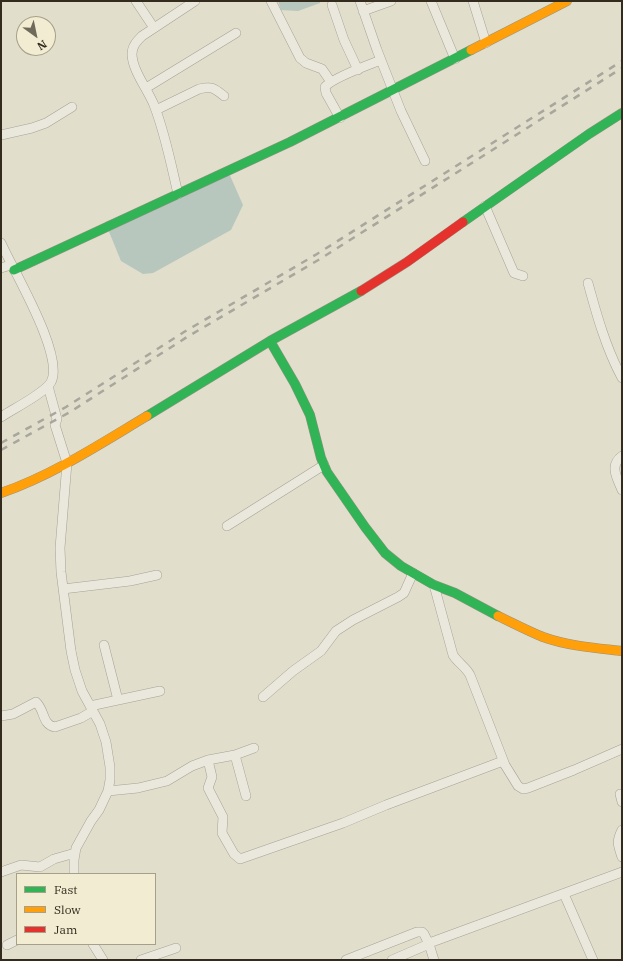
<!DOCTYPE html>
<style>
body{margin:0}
#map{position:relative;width:623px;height:961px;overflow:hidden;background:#e1decb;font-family:"IBM Plex Serif",serif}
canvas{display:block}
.frame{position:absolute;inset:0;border:2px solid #332c1e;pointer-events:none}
.legend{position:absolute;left:16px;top:873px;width:140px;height:72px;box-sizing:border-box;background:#f2edd2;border:1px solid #a6a08a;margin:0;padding:5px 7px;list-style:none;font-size:12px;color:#332c1e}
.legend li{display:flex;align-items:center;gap:8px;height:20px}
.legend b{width:20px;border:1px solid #a6a08a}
.north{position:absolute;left:16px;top:16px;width:40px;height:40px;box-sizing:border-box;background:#f2edd2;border:1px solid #a6a08a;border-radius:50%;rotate:147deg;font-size:11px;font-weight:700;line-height:16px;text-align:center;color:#332c1e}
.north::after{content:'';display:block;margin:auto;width:14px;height:18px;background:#706a5b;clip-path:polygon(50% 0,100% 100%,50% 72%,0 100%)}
</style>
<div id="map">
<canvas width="623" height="961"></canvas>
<div class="frame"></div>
<ul class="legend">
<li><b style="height:5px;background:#30b455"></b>Fast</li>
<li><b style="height:5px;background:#ff9f0a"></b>Slow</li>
<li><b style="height:5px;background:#e5322d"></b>Jam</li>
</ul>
<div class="north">N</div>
</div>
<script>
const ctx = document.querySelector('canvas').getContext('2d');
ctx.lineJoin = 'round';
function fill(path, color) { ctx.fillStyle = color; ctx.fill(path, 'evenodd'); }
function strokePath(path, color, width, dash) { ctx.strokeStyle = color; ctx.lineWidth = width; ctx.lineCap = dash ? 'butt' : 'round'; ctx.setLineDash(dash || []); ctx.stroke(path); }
const water = new Path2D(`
 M278 1H320V3L298 11 281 10Z
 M228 171 243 205 231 230 153 273 143 274 121 261 105 222Z`);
const street = new Path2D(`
 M136 1 154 28
 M271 1 300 58 306 63 322 69 331 82
 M360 1 377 50 401 111 425 161
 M431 1 455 59
 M473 1 486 43
 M332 5 344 40 358 70
 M363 11 391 1
 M146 88 236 33
 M156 110 199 89C212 86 214 88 224 96
 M340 118 326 93 325 87C332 78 368 65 381 60
 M1 135 32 128 46 123 72 107
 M178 194C171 164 165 133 154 105 148 90 132 70 132 54 132 46 137 41 142 36L195 1
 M485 206 514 273 523 276
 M1 243C13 270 65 356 51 382 45 393 13 409 1 417
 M1 268 11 265
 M588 283C597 316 606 348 622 378
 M48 386 57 419 55 425 67 463 60 548 61 572 71 651 75 670 82 691 100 724 106 742 110 767V780L108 791 99 810 91 821 76 848 74 860V874
 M622 456C609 465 617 478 622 490
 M227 526 324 465
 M434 585 453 655C458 663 466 667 470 675L505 765 518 786 523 789 528 788 574 770 622 749
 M63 589 130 581 157 575
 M104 645 118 700
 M263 697 293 671 321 651 336 631 353 620 398 597 404 593 413 573
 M90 706 160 691
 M1 716 13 714 36 702C45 710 42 725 55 727L81 718 93 711
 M235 755 246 796
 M208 760 212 777 208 788 223 817 222 833 234 854 240 859 343 823 386 805 503 761
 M108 791 138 788 167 781 192 766 208 760 235 755 254 748
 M620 794 622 802
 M622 830C616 842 618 845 622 857
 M1 872 21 865 40 867 54 859 75 853
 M564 894 593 960
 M93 944 103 960
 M7 945 17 940
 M141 960 176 948
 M346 960 417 932H422L424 934 429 944 392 960
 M434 960 429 944 432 942 622 872`);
const fast = new Path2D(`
 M463 222 589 134 622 113
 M14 270 290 142 471 50
 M270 341 295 384 310 415 321 458 327 472 365 527 385 553 401 566 434 585 455 593 498 616
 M147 416 270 341 361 291`);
const slow = new Path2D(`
 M471 50 567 1
 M1 493C53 475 100 444 147 416
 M498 616C513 623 528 631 543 637 568 646 596 648 622 651`);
const jam = new Path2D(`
 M361 291 407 262 463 222`);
const rail = new Path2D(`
 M1 443 66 407 184 332 317 254 622 61
 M1 450 70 412 187 337 320 259 622 68`);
fill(water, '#b7c7be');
strokePath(street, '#a6a295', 10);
strokePath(fast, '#969285', 10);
strokePath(slow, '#969285', 10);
strokePath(jam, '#969285', 10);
strokePath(street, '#eae7dc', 9);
strokePath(fast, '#30b455', 9);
strokePath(slow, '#ff9f0a', 9);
strokePath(jam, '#e5322d', 9);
strokePath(rail, '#a8a69d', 2.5, [7, 7]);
</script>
